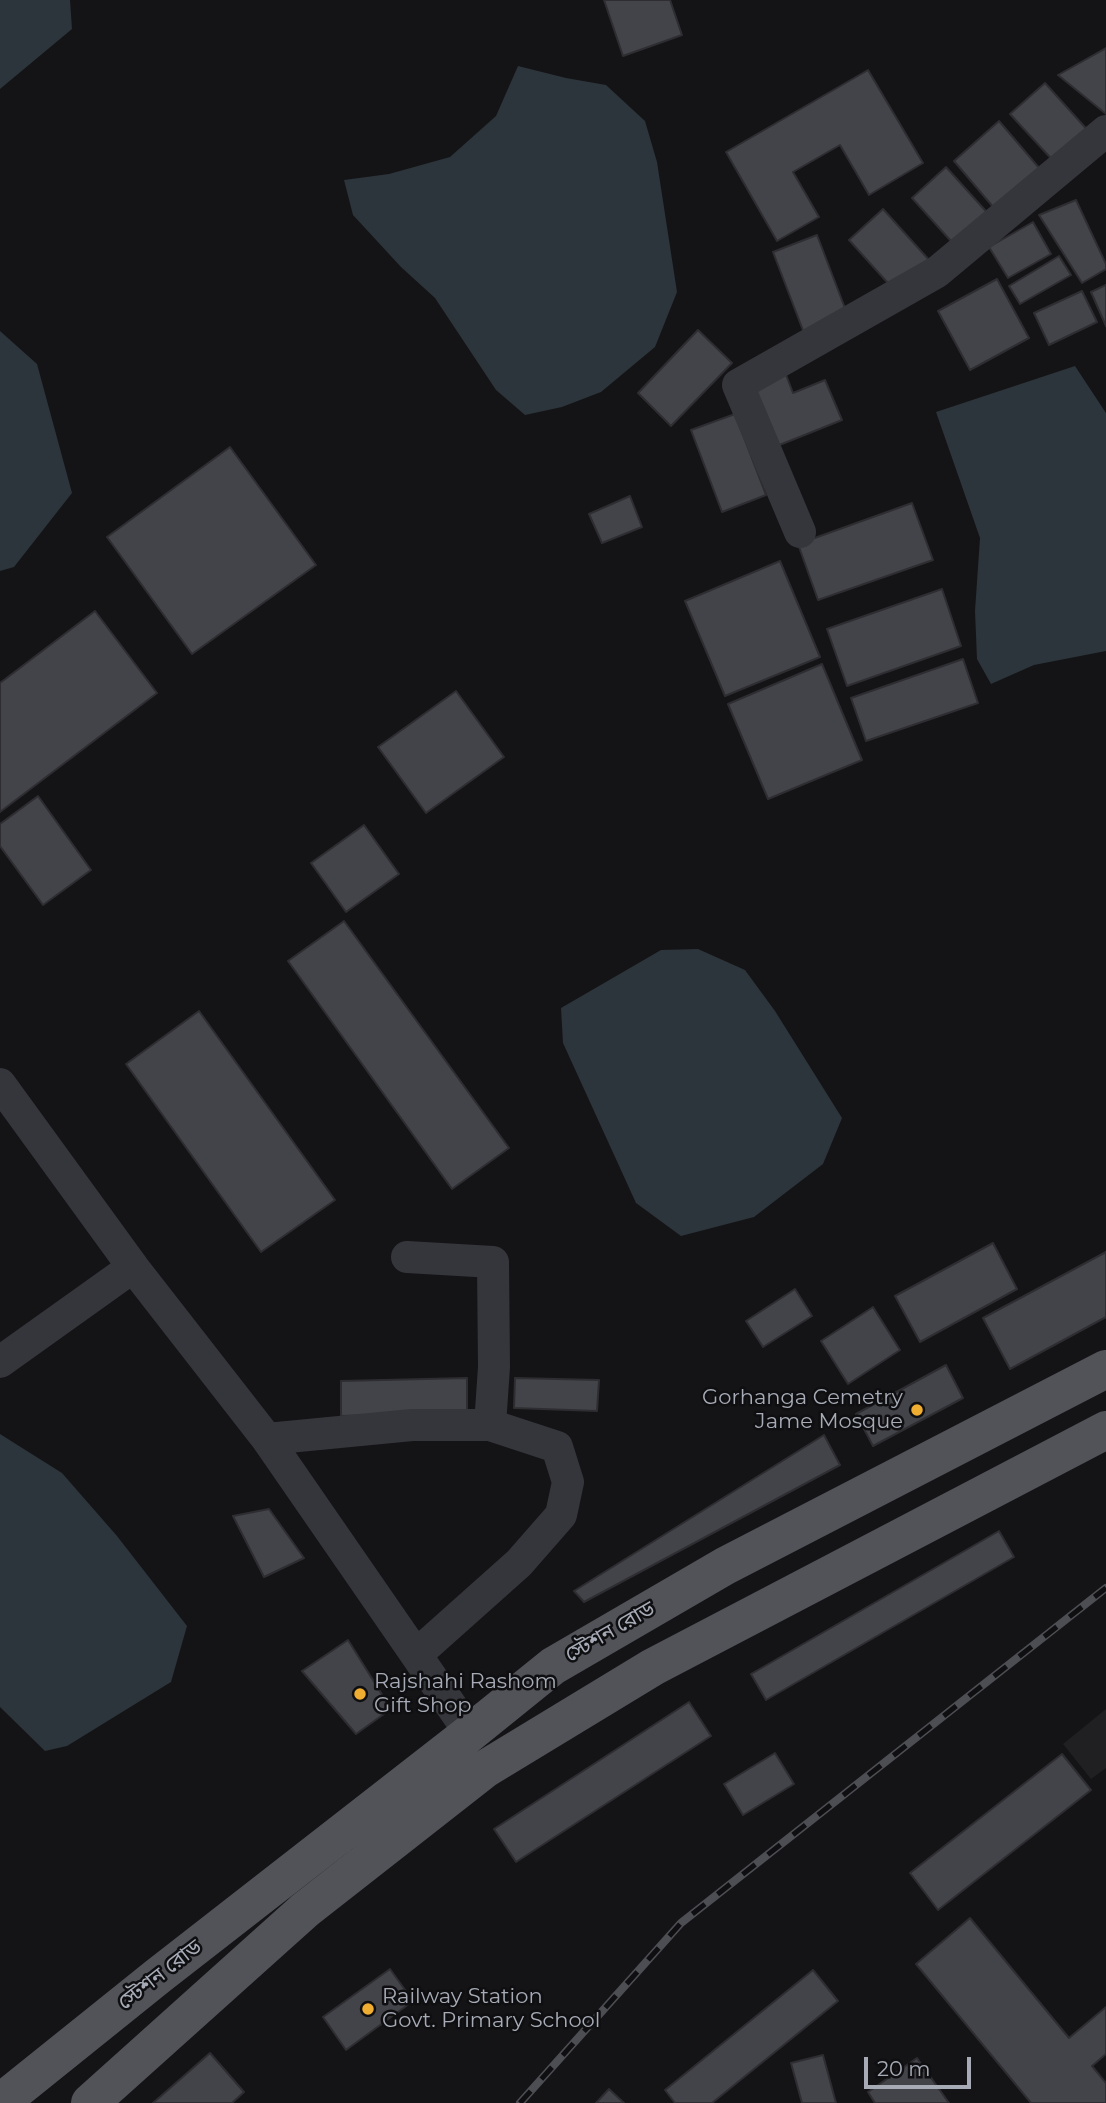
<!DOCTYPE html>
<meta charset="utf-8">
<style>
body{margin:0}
#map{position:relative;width:1106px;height:2103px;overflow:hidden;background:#141416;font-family:Montserrat,sans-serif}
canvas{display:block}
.scale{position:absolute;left:864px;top:2057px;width:107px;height:32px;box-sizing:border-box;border:4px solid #a6abb6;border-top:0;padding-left:9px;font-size:21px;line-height:24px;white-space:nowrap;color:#a6abb6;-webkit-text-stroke:5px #0f0f11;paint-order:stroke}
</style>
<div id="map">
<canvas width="1106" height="2103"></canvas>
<div class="scale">20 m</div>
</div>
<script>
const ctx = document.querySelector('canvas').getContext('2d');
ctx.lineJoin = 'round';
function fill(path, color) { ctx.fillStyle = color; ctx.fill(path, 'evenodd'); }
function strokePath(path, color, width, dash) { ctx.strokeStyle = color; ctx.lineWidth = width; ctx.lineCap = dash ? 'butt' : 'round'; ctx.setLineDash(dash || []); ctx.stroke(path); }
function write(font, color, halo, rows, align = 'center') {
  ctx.font = font + ' Montserrat,"Noto Sans Bengali",sans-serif'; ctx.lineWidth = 5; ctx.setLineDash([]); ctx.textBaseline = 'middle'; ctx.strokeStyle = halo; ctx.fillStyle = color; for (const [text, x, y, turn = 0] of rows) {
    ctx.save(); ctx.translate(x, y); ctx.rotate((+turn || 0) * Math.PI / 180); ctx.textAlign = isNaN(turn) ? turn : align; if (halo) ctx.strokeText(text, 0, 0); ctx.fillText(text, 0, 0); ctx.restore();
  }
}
const built = new Path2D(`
 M1106 1709V1768L1091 1779 1063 1744Z`);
const water = new Path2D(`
 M0 0H70L72 29 0 89Z
 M518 66 566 78 606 85 645 121 657 162 677 292 655 347 601 392 562 407 525 415 496 390 435 298 401 267 353 215 344 180 389 174 450 157 496 116Z
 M0 331 37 364 72 493 14 567 0 571Z
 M1075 366 1106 413V651L1034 665 991 684 977 659 975 611 980 538 936 412Z
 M698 949 745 970 775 1011 842 1118 823 1164 754 1217 681 1236 636 1203 563 1043 561 1008 661 950Z
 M0 1434 62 1473 117 1536 187 1626 171 1682 67 1746 45 1751 0 1707Z`);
const building = new Path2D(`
 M604 0H670L682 35 623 56Z
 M1106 48V114L1058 75Z
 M868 70 923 163 869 195 840 145 793 172 819 217 777 241 726 152Z
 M1045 83 1092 135 1058 166 1010 114Z
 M999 121 1046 176 1000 215 954 161Z
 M946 167 993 219 959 250 912 198Z
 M1076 200 1106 264V269L1082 283 1039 215Z
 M883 209 930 261 896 292 849 240Z
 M1033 222 1051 254 1008 278 989 247Z
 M817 235 848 316 804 333 773 252Z
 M1059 256 1071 275 1020 304 1009 286Z
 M997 279 1029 338 970 370 938 311Z
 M1106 285V326L1091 292Z
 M1082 291 1097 322 1049 345 1034 313Z
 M698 330 732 363 671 426 638 393Z
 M783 367 793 393 825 380 842 420 777 446 750 380Z
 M735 414 766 495 722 512 691 430Z
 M230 447 316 565 192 654 107 537Z
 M630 496 642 527 602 543 589 514Z
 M912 503 933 560 818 600 798 544Z
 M780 561 820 657 725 696 685 601Z
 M942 589 961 646 847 686 827 629Z
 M95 611 157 693 0 812V683Z
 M963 659 978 703 866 741 851 698Z
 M822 664 862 760 768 799 728 704Z
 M456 691 504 757 426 813 378 747Z
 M38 796 91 870 43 905 0 846V824Z
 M364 825 399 874 346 912 311 863Z
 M344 921 509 1148 452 1189 288 961Z
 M199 1011 335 1200 261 1252 126 1064Z
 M993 1243 1017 1289 920 1342 895 1296Z
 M1106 1252V1317L1010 1369 983 1318Z
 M795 1289 812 1316 763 1347 746 1321Z
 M873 1307 900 1350 848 1384 821 1341Z
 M946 1365 963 1398 873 1446 856 1414Z
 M467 1378V1413L341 1416V1381Z
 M515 1378 599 1380 597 1411 514 1408Z
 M824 1435 840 1465 584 1602 574 1591Z
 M269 1509 304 1558 264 1577 233 1516Z
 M999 1531 1014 1557 766 1700 751 1674Z
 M348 1640 391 1709 356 1734 302 1671Z
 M689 1702 711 1736 516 1862 494 1829Z
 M775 1753 794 1784 743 1815 724 1784Z
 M1062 1754 1091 1790 938 1910 910 1873Z
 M970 1918 1069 2038 1106 2007V2054L1092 2066 1106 2083V2103H1031L916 1964Z
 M390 1969 413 2001 346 2050 323 2017Z
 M813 1970 838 2001 712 2103H675L665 2090Z
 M210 2053 244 2092 232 2103H153Z
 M823 2055 836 2103H802L791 2063Z
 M917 2058 949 2103H875L868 2092Z
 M609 2089 624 2103H596Z`);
const minor = new Path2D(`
 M800 532 738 385 937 272 1106 131
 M0 1084 133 1267
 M0 1362 133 1267 267 1439 470 1733
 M267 1439 412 1425H490L494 1367 493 1262 407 1257
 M417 1654 519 1563 561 1515 568 1482 557 1447 490 1425`);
const primary = new Path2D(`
 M0 2103 158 1976 470 1733 553 1666 725 1566 1106 1369
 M90 2103 305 1910 485 1769 653 1667 1106 1430`);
const rail = new Path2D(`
 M520 2103 681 1923 1106 1588`);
const markers = [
 [917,1410,7,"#efad32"],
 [360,1694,7,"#efad32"],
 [368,2009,7,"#efad32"]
];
const poiNames = [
 ["Gorhanga Cemetry",903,1398,"right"],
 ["Jame Mosque",903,1422,"right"],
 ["Rajshahi Rashom",374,1682],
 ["Gift Shop",374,1706],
 ["Railway Station",382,1997],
 ["Govt. Primary School",382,2021]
];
const streetNames = [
 ["স্টেশন রোড",610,1632,-30],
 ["স্টেশন রোড",160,1975,-38]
];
fill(built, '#202023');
fill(water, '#2c353b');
fill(building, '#434449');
strokePath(building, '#2e2e32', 2);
strokePath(minor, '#35363b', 32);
strokePath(primary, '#515359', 38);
strokePath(rail, '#4c4e53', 8);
strokePath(rail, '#0f0f11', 5, [16]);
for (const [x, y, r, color] of markers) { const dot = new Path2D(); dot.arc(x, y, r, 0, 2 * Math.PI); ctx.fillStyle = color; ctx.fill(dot); strokePath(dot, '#0f0f11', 2.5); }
write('21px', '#a6abb6', '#0f0f11', poiNames, 'left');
write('21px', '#a6abb6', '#0f0f11', streetNames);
</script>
